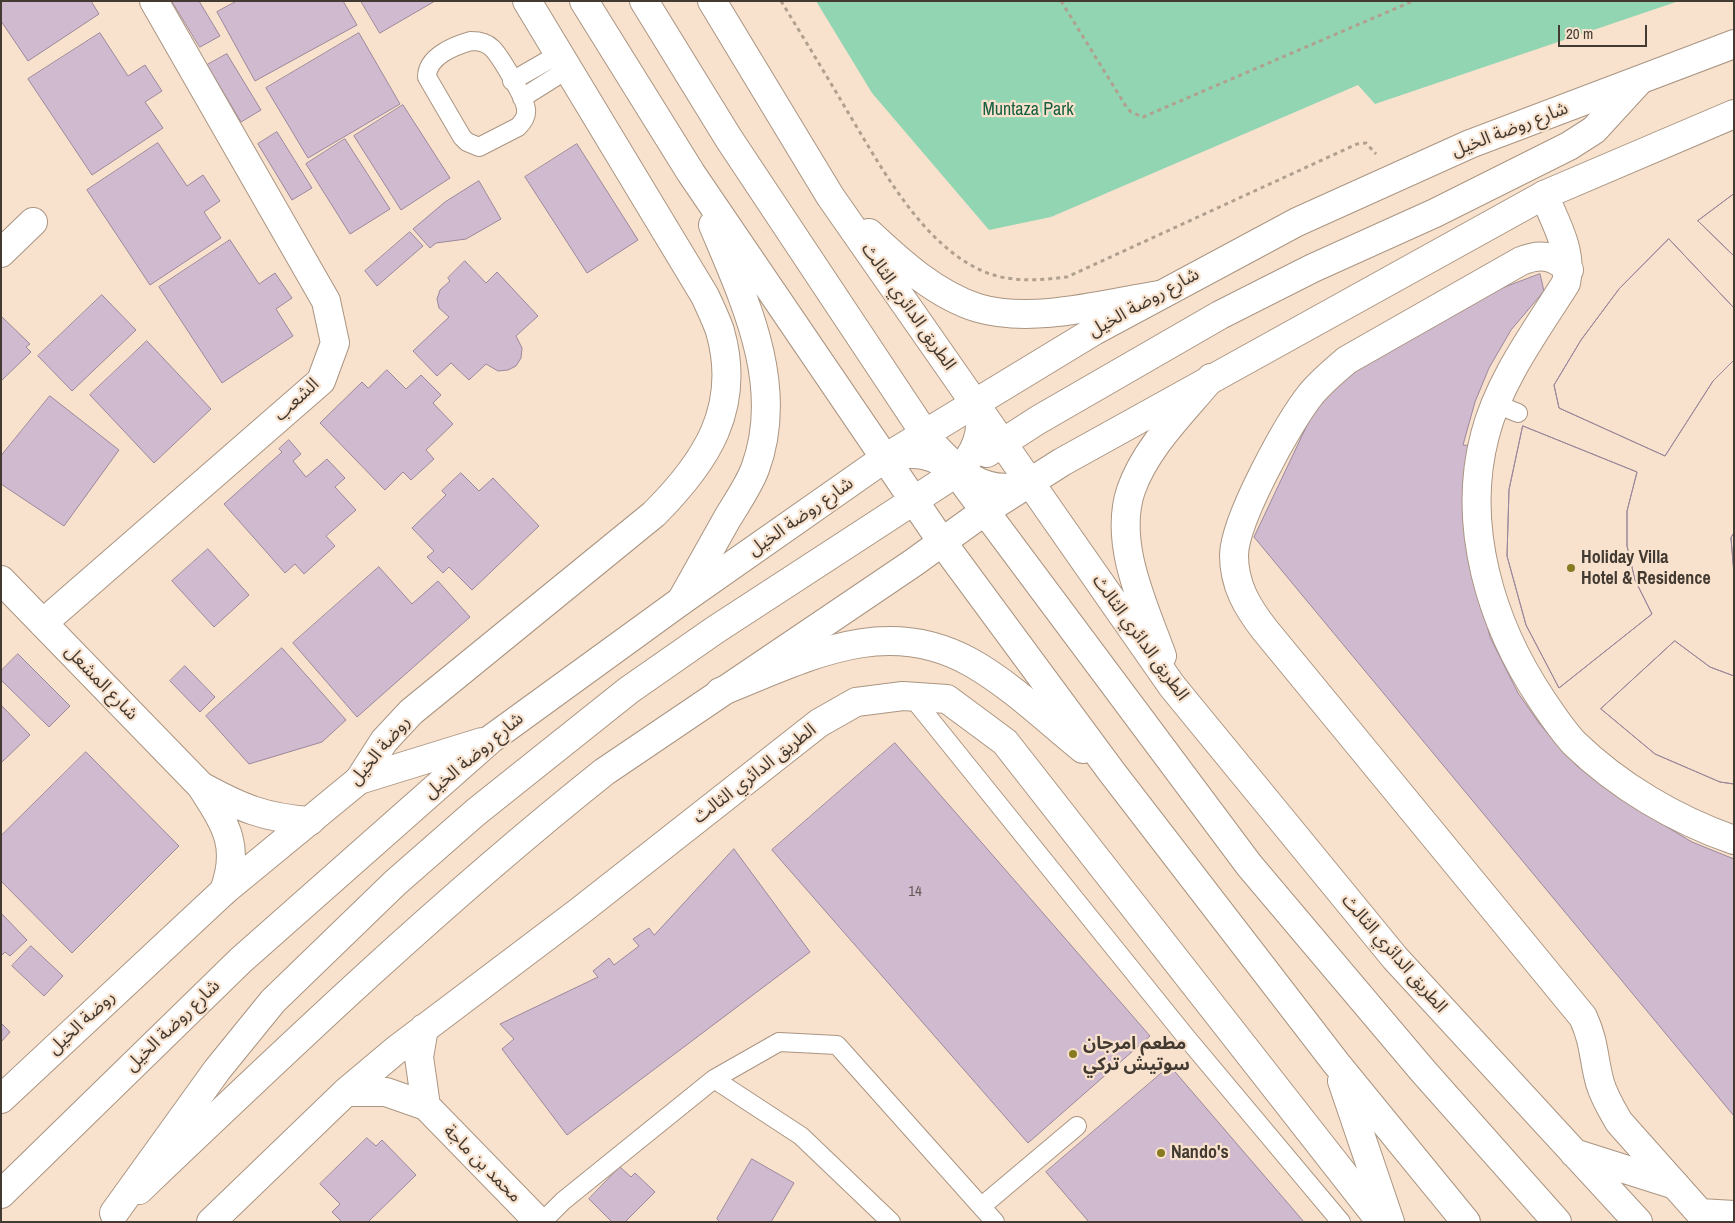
<!DOCTYPE html>
<meta charset="utf-8">
<style>
body{margin:0}
#map{position:relative;width:1735px;height:1223px;overflow:hidden;background:#f8e2cd;font-family:"Archivo Narrow",sans-serif}
canvas{display:block}
.frame{position:absolute;inset:0;border:2px solid #433a32;pointer-events:none}
.scale{position:absolute;left:1558px;top:25px;width:89px;height:22px;box-sizing:border-box;border:2px solid #433a32;border-top:0;padding-left:6px;font-size:15px;line-height:18px;white-space:nowrap;color:#433a32;-webkit-text-stroke:4px #f8e2cd;paint-order:stroke}
</style>
<div id="map">
<canvas width="1735" height="1223"></canvas>
<div class="frame"></div>
<div class="scale">20 m</div>
</div>
<script>
const ctx = document.querySelector('canvas').getContext('2d');
ctx.lineJoin = 'round';
function fill(path, color) { ctx.fillStyle = color; ctx.fill(path, 'evenodd'); }
function strokePath(path, color, width, dash) { ctx.strokeStyle = color; ctx.lineWidth = width; ctx.lineCap = dash ? 'butt' : 'round'; ctx.setLineDash(dash || []); ctx.stroke(path); }
function write(font, color, halo, rows, align = 'center') {
  ctx.font = font + ' "Archivo Narrow","Noto Sans Arabic",sans-serif'; ctx.lineWidth = 4.5; ctx.setLineDash([]); ctx.textBaseline = 'middle'; ctx.strokeStyle = halo; ctx.fillStyle = color; for (const [text, x, y, turn = 0] of rows) {
    ctx.save(); ctx.translate(x, y); ctx.rotate((+turn || 0) * Math.PI / 180); ctx.textAlign = isNaN(turn) ? turn : align; if (halo) ctx.strokeText(text, 0, 0); ctx.fillText(text, 0, 0); ctx.restore();
  }
}
const green = new Path2D(`
 M816 1H1679L1375 104 1358 85 1051 217 989 230 872 93Z`);
const building = new Path2D(`
 M1 1H91L99 14 28 61 1 21Z
 M172 1H199L220 36 200 47Z
 M237 1H343L357 25 255 81 217 12Z
 M361 1H435L380 33Z
 M100 33 128 76 145 65 162 91 145 102 163 128 92 175 28 79Z
 M359 33 400 104 308 158 266 88Z
 M227 54 261 110 241 122 207 65Z
 M403 105 450 178 401 210 354 136Z
 M277 132 312 188 292 200 258 144Z
 M345 139 390 209 350 234 306 164Z
 M158 143 187 186 203 175 220 201 204 212 221 238 150 285 87 190Z
 M577 144 638 240 587 273 525 177Z
 M479 181 501 219 466 239 436 243 430 248 413 229 445 202Z
 M1734 194V256L1698 221Z
 M1734 194V256L1698 221Z
 M410 232 423 246 377 286 365 271Z
 M1669 239 1734 308V360L1713 381 1665 456 1559 408 1554 385 1581 340 1619 289Z
 M1669 239 1734 308V360L1713 381 1665 456 1559 408 1554 385 1581 340 1619 289Z
 M230 240 259 284 275 273 292 298 276 309 293 336 222 383 159 287Z
 M465 261 486 283 497 272 538 316 516 336 522 348 521 358 516 366 508 370 498 371 486 364 469 380 451 363 437 376 413 351 449 317 439 308 437 299 440 290 450 281 448 278Z
 M1540 274 1544 291 1511 330 1489 368 1475 402 1463 445 1475 446 1479 592 1490 637 1518 693 1539 723 1560 748 1577 766 1632 806 1692 842 1734 859V1116L1254 537 1327 383 1497 290Z
 M102 295 136 330 72 391 38 356Z
 M1 316 30 344 26 347 31 352 1 381Z
 M147 341 211 409 154 463 90 395Z
 M387 370 406 389 421 375 441 395 433 403 453 424 426 450 434 459 411 480 403 472 385 490 320 423 362 382 368 388Z
 M50 396 119 450 64 526 1 484V456Z
 M1523 426 1637 472 1627 511V546L1635 580 1652 614 1559 688 1526 625 1507 556 1509 490Z
 M1523 426 1637 472 1627 511V546L1635 580 1652 614 1559 688 1526 625 1507 556 1509 490Z
 M289 440 301 454 293 461 306 477 327 459 345 478 335 487 356 510 326 536 335 546 304 574 295 564 285 573 224 504 282 452 279 449Z
 M461 473 479 491 493 478 539 526 472 590 449 567 443 573 427 557 434 551 412 528 446 495 442 491Z
 M1734 533V574L1731 538Z
 M1734 533V574L1731 538Z
 M208 549 249 595 214 627 172 581Z
 M379 567 412 604 438 581 470 617 357 717 293 643Z
 M1675 641 1710 667 1734 676V784L1720 782 1655 754 1601 709Z
 M1675 641 1710 667 1734 676V784L1720 782 1655 754 1601 709Z
 M282 648 346 720 322 742 249 764 206 716Z
 M18 654 70 706 49 727 1 680V671Z
 M185 666 215 697 200 712 170 681Z
 M1 705 30 735 1 763Z
 M895 743 1150 1036 1028 1143 772 850Z
 M86 752 179 846 72 953 1 881V836Z
 M734 849 810 952 567 1135 502 1049 514 1039 500 1024 598 977 593 971 609 958 614 965 639 946 633 939 649 928 654 935Z
 M1 913 27 940 10 956 5 952 1 956Z
 M31 946 63 976 44 996 12 966Z
 M1 1023 10 1032 1 1042Z
 M1170 1066 1304 1222H1089L1046 1172Z
 M367 1138 376 1146 382 1140 416 1175 368 1222H342L332 1212 340 1204 320 1184Z
 M752 1159 794 1183 771 1222H720L717 1219Z
 M620 1167 631 1177 635 1173 655 1192 625 1222H612L589 1199Z`);
const path = new Path2D(`
 M781 1C803 37 825 73 846 109 880 165 922 246 985 272 1012 283 1040 280 1067 277L1357 144 1366 143 1376 154
 M1061 1 1127 108 1131 112 1143 117 1413 1`);
const lane = new Path2D(`
 M471 41C479 41 486 42 492 48 500 56 526 99 526 110 527 117 523 122 518 127L479 147 467 142 462 137 427 77C427 57 453 46 471 41Z
 M512 81 559 54
 M522 98 568 69
 M1496 404 1518 413
 M912 697 1186 1037 1341 1222
 M714 1079 779 1042 837 1045 995 1222
 M982 1206 1077 1126
 M542 1222 563 1201 714 1079 801 1136 891 1222`);
const street = new Path2D(`
 M1544 195C1556 224 1573 251 1566 283 1536 331 1499 380 1485 435 1461 526 1491 624 1542 700 1552 715 1562 730 1574 743 1618 786 1676 820 1734 840
 M1 253 33 222
 M1569 270C1554 255 1540 253 1521 261L1347 360C1334 371 1322 381 1311 394 1288 423 1235 519 1234 555 1234 585 1247 607 1265 630L1583 1017C1595 1043 1593 1058 1600 1083 1604 1097 1612 1110 1619 1122L1708 1222
 M43 623 321 381 335 343 326 301 154 1
 M424 1028 419 1057 426 1106
 M346 1092H386L426 1106 539 1222
 M1 1099 224 891 359 780 384 741 411 712 654 514C706 462 742 408 720 331 716 319 710 307 705 296L527 1
 M1700 1213 1734 1215
 M211 1222 346 1092 396 1050 580 911 819 723 856 702 903 696 947 699 1005 742 1381 1222`);
const secondary = new Path2D(`
 M1 580 201 786C225 824 241 845 224 891
 M201 786C241 808 265 818 310 821`);
const primary = new Path2D(`
 M359 780 482 742
 M139 1190C290 1046 441 902 604 772L913 563 985 511 1062 462 1544 195 1734 114
 M1 1194 241 960 491 739 681 601 885 458 1094 331 1297 222 1470 144 1734 44`);
const highway = new Path2D(`
 M584 1 691 173 942 542 1111 771 1336 1063 1466 1222
 M644 1 729 139 929 440C956 470 986 500 1029 483
 M712 1 830 196 1172 686 1395 958 1638 1222
 M869 233C900 262 936 295 978 308 1032 324 1104 304 1159 295
 M987 453 1038 420 1220 315 1313 268 1435 213 1569 146 1594 130 1638 82
 M885 458C914 450 937 453 958 475L1249 865 1423 1071 1557 1222
 M681 601C696 574 712 546 727 519 737 502 748 487 755 469 786 386 745 301 713 225
 M1162 656C1144 606 1113 543 1131 490 1146 447 1183 412 1211 378
 M720 692C804 659 884 613 972 663 1012 686 1047 720 1083 749
 M1342 1081 1390 1222
 M1574 1153 1675 1185
 M114 1213 217 1070 273 1001 395 883 476 812 629 690 715 630 956 473C974 456 987 430 976 406`);
const markers = [
 [1571,568,5,"#877a20"],
 [1073,1054,5,"#877a20"],
 [1161,1153,5,"#877a20"]
];
const numberNames = [
 ["14",915,892]
];
const parkNames = [
 ["Muntaza Park",1028,110]
];
const streetNames = [
 ["شارع روضة الخيل",1510,130,-21],
 ["شارع روضة الخيل",1144,303,-29],
 ["الطريق الدائري الثالث",908,307,55],
 ["الشعب",297,400,-43],
 ["شارع روضة الخيل",801,517,-35],
 ["الطريق الدائري الثالث",1140,638,54],
 ["شارع المشعل",101,683,46],
 ["روضة الخيل",380,751,-50],
 ["شارع روضة الخيل",474,756,-40],
 ["الطريق الدائري الثالث",755,774,-38],
 ["الطريق الدائري الثالث",1394,954,49],
 ["روضة الخيل",82,1023,-43],
 ["شارع روضة الخيل",173,1026,-44],
 ["محمد بن ماجة",482,1164,45]
];
const poiNames = [
 ["Holiday Villa",1581,558],
 ["Hotel & Residence",1581,579],
 ["مطعم امرجان",1083,1044],
 ["سوتيش تركي",1083,1065],
 ["Nando's",1171,1153]
];
fill(green, '#91d5b2');
fill(building, '#d0bacf');
strokePath(building, '#9b879b', 1);
strokePath(lane, '#aa9582', 20);
strokePath(street, '#aa9582', 30);
strokePath(secondary, '#aa9582', 30);
strokePath(primary, '#aa9582', 30);
strokePath(highway, '#aa9582', 30);
strokePath(path, '#b1a090', 3, [4, 4]);
strokePath(lane, '#fff', 18);
strokePath(street, '#fff', 28);
strokePath(secondary, '#fff', 28);
strokePath(primary, '#fff', 28);
strokePath(highway, '#fff', 28);
for (const [x, y, r, color] of markers) { const dot = new Path2D(); dot.arc(x, y, r, 0, 2 * Math.PI); ctx.fillStyle = color; ctx.fill(dot); strokePath(dot, '#f8e2cd', 2); }
write('15px', '#665a59', null, numberNames);
write('18px', '#176042', '#f8e2cd', parkNames);
write('18px', '#433a32', '#f8e2cd', streetNames);
write('bold 18px', '#433a32', '#f8e2cd', poiNames, 'left');
</script>
